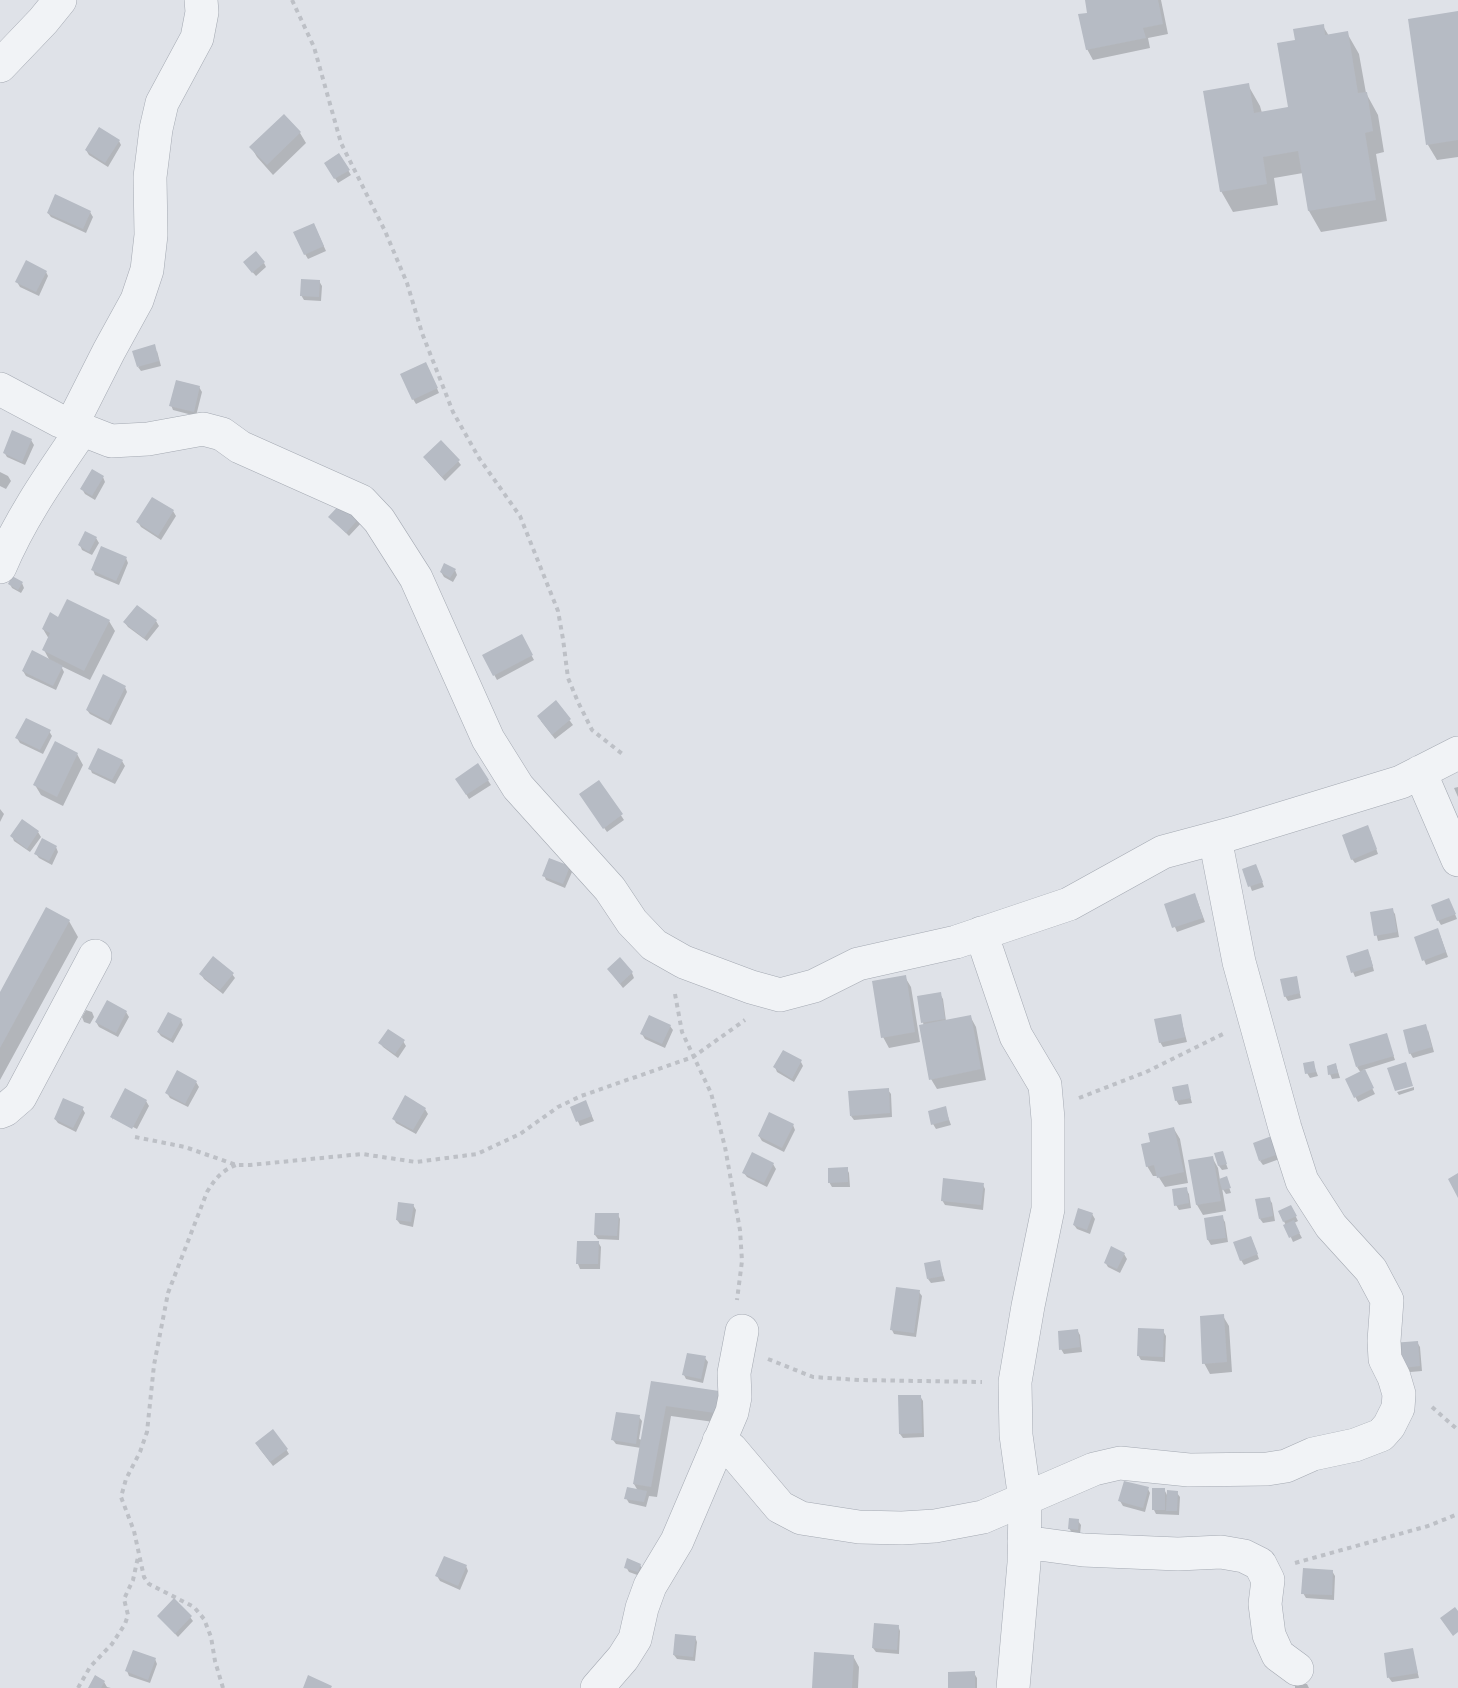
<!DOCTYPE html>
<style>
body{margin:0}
canvas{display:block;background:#dfe2e8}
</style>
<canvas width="1458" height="1688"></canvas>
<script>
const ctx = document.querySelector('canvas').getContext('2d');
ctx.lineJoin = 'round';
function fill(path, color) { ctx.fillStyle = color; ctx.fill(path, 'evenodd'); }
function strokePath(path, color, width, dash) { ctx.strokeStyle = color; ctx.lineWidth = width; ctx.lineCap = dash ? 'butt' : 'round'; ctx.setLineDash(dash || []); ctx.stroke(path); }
const shadow = new Path2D(`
 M1086 0H1161L1168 34 1148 38 1150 48 1093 60 1087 49 1089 14Z
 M1458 13V157L1437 160 1428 145Z
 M1323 26 1329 36 1347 33 1359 54 1366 93 1378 115 1384 152 1376 154 1387 221 1321 232 1309 211 1303 173 1274 178 1278 205 1233 212 1221 191 1248 85 1260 106 1262 113 1289 108 1297 42Z
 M284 116 300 133 306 143 273 175 257 157 251 147Z
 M119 141 121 145 108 167 89 155 86 150Z
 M339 155 351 175 338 183 326 164Z
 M90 212 93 217 86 233 51 217 48 213Z
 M316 229 326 251 308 259 305 254Z
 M264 263 266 267 256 276 248 267Z
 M46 272 48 276 39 296 20 287 17 282Z
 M319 281 322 286 321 301 304 300 301 295Z
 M157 351 161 366 141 371 138 367Z
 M428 368 439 393 416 404 413 399Z
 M199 387 202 392 196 416 173 410 171 405Z
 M31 440 34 445 25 465 7 457 4 452Z
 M458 461 461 465 445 481 428 462Z
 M0 472 8 476 11 481 6 489 0 486Z
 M103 477 105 482 95 500 85 494 82 489Z
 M173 511 176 516 161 540 141 527 138 522Z
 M330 517 363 521 349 536Z
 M96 538 99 543 92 555 82 550 80 545Z
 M126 558 128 563 119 585 95 575 93 570Z
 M455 570 457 575 453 582 444 577 441 572Z
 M22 583 24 588 21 593 12 588 10 584Z
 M59 619 109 621 115 631 90 680 61 666 64 672 56 690 26 676 23 671 50 661 44 650 49 639 43 629Z
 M156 621 159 626 147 641 128 627 125 623Z
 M521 636 534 660 497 680 484 656Z
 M125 687 127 692 111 725 90 714 87 710Z
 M556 702 573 725 555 739 541 721Z
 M49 731 52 736 43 754 20 743 17 738Z
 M77 754 83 765 63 806 41 795 35 785Z
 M122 761 125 766 115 784 92 773 90 768Z
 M478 765 491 785 469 799 457 779Z
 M599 782 624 820 607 832 584 799Z
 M1458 787V797L1454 788Z
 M0 809 4 814 0 822Z
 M22 821 38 832 41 837 30 852 14 841 12 836Z
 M1370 831 1378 854 1355 863 1352 859Z
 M56 847 58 852 52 865 39 858 36 854Z
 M569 868 572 872 565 888 546 880 544 875Z
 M1244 870H1258L1264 887 1252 891Z
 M1197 900 1205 922 1177 932 1166 905Z
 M1451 904 1457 919 1441 925 1438 920Z
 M1392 910 1395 914 1399 937 1378 941 1371 913Z
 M69 921 78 937 0 1080V995Z
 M1440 935 1448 957 1426 965 1424 960Z
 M1370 956 1374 971 1355 977 1353 972Z
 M632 973 634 978 623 988 612 974Z
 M201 974H232L235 978 223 994 204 979Z
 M905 977 911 987 920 1042 889 1048 883 1037Z
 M1296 978 1301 998 1288 1001 1285 996Z
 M940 994 943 999 946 1021 970 1016 976 1027 986 1080 937 1089 931 1079 923 1022Z
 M86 1010 92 1012 94 1017 90 1024 84 1022 82 1017Z
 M126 1012 129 1017 118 1037 99 1027 96 1022Z
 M1180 1015 1187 1042 1163 1047 1160 1042Z
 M181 1020 183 1025 173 1043 161 1036 158 1032Z
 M670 1026 673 1030 665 1048 645 1039 642 1034Z
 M1428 1030 1434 1052 1413 1058 1410 1053Z
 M1386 1034 1395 1060 1363 1070 1375 1094 1358 1102 1347 1080 1361 1073 1357 1067Z
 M403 1041 406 1046 398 1058 383 1047 380 1043Z
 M801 1062 803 1066 794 1082 777 1072 775 1067Z
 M1313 1063 1318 1076 1310 1078 1307 1073Z
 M1336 1065 1340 1078 1332 1079 1330 1074Z
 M196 1082 199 1087 188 1107 170 1098 167 1093Z
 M1187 1085 1192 1103 1179 1105 1176 1100Z
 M1414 1087V1090L1399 1095 1397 1092Z
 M888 1090 891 1094 892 1117 854 1120 851 1116Z
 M146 1101 149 1106 137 1129 113 1117V1120L112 1117Z
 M588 1107 594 1121 580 1126 572 1108Z
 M82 1108 85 1113 76 1132 58 1123 55 1119Z
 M945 1108 951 1125 936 1129 933 1124Z
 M425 1109 428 1114 416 1134 396 1123 394 1119Z
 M793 1125 795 1130 784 1152 762 1141 759 1136Z
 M1174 1129 1180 1139 1188 1183 1165 1187 1158 1176H1153L1147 1166 1152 1143Z
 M1277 1136 1285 1157 1263 1165 1260 1161Z
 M1222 1153 1228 1169 1222 1170 1219 1166Z
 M1212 1157 1218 1168 1220 1180 1227 1181 1231 1193 1226 1194 1222 1188 1226 1211 1203 1215 1197 1205 1190 1162Z
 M773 1164 776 1169 767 1187 747 1177 744 1173Z
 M847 1169 849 1173 850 1187H832L829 1182Z
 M983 1185 985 1189 983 1210 945 1205 942 1200Z
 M1186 1189 1189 1194 1191 1208 1179 1210 1176 1205Z
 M1269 1199 1272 1203 1275 1221 1263 1223 1260 1219Z
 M413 1205 416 1210 413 1227 400 1224 397 1220Z
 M1291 1207 1298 1221 1294 1223 1302 1238 1293 1242 1280 1212Z
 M1092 1214 1095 1219 1090 1234 1077 1229 1074 1225Z
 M618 1215 620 1219 619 1240 598 1239 595 1235Z
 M1222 1217 1225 1222 1228 1242 1211 1245 1208 1240 1205 1219Z
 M1251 1237 1259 1259 1244 1265 1241 1260Z
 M598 1242 601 1247 600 1269H580L578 1264Z
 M1124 1254 1127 1259 1120 1273 1108 1267 1105 1262Z
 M939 1262 945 1281 931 1283 928 1279Z
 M919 1292 922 1296 916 1337 894 1334 892 1330Z
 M1223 1316 1229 1326 1232 1372 1210 1374 1204 1363Z
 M1077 1330 1080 1335 1082 1352 1064 1354 1061 1349Z
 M1163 1331 1166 1336 1165 1362 1141 1360 1138 1355Z
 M1417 1342 1420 1347 1422 1371 1399 1373Z
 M705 1358 708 1362 703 1383 686 1379 684 1375Z
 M652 1383 732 1394 735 1425 671 1416 657 1497 649 1496 646 1507 629 1503 626 1498 638 1491 634 1484 641 1448 616 1444 613 1440 639 1417 642 1421 639 1439 642 1440Z
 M920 1396 923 1401 924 1437 903 1438 900 1434Z
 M259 1448 286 1449 289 1454 273 1466Z
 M1148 1489 1150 1493 1145 1512 1123 1506 1120 1501Z
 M1164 1489 1167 1495 1177 1493 1180 1497 1179 1515 1156 1514 1154 1510Z
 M1078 1521 1081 1525 1080 1534 1072 1533 1069 1528Z
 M640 1565 643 1570 640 1576 629 1572 626 1567Z
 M466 1566 468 1571 460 1590 440 1581 437 1576Z
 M1332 1571 1335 1576 1334 1600 1306 1598 1303 1593Z
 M159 1617H190L193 1621 178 1637Z
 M898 1626 900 1631 899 1654 876 1652 873 1648Z
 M695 1637 697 1642 695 1661 677 1659 674 1655Z
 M1412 1650 1419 1678 1392 1682 1389 1678 1385 1654Z
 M853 1656 859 1667 858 1688H814Z
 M155 1659 157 1664 150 1683 129 1676 127 1671Z
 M974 1673 977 1678V1688H950Z
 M104 1682 107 1687 111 1688H90Z
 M1295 1684H1307L1309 1688H1295Z`);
const building = new Path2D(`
 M1085 0H1158L1163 24 1143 28 1146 38 1086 50 1078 14 1087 13Z
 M1458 11V140L1426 145 1408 19Z
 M1324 24 1325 35 1348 31 1358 93 1367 92 1373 131 1365 133 1376 200 1308 211 1298 151 1263 157 1267 184 1220 192 1203 91 1249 83 1254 113 1288 107 1277 43 1295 40 1293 29Z
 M284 114 301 132 267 165 249 147Z
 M99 127 120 140 105 163 85 150Z
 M339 153 350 170 334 179 324 163Z
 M55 194 91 211 83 229 47 213Z
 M314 223 324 246 304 255 293 232Z
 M256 251 265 262 252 273 243 262Z
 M26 260 47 271 36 292 15 282Z
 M301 279 320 280 319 297 300 296Z
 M155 344 159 361 137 367 132 351Z
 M426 362 438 388 412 400 400 374Z
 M176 380 200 386 194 412 169 406Z
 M12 430 32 439 22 462 3 453Z
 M441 440 460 460 442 477 423 457Z
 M92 469 104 476 92 496 80 489Z
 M152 497 174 510 158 536 136 522Z
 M344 500 361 516 346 533 328 517Z
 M85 531 97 537 89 552 78 545Z
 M101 546 127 557 116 581 91 570Z
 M444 563 456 569 450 578 440 572Z
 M12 576 23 582 18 590 8 584Z
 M67 599 110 620 84 671 42 650 50 633 42 629 50 612 58 617Z
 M137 605 157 620 144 638 123 622Z
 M522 634 533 655 493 676 482 655Z
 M32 650 63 666 53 686 22 671Z
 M103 674 126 686 108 721 86 710Z
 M556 700 571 719 552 735 537 716Z
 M26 718 51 730 40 750 15 738Z
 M55 741 78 753 57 797 33 785Z
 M98 748 123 760 112 780 88 769Z
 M478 763 489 780 466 795 455 779Z
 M599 780 623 814 603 829 579 794Z
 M22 819 39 831 27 849 10 836Z
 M1368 825 1377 849 1351 860 1342 835Z
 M42 838 57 846 49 861 34 854Z
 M549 858 570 866 563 884 542 876Z
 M1256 864 1263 882 1248 887 1242 869Z
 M1195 893 1203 918 1172 928 1164 904Z
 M1449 898 1456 914 1437 921 1431 905Z
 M46 907 70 920 0 1048V992Z
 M1393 908 1397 932 1374 936 1370 912Z
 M1438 928 1446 952 1422 961 1414 937Z
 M1368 949 1373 966 1351 973 1346 956Z
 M213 956 234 973 220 990 199 974Z
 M620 957 633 972 620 984 607 969Z
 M906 975 915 1032 881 1038 872 981Z
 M1297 976 1300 993 1284 997 1280 979Z
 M941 992 945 1019 921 1023 917 996Z
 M107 1000 127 1011 116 1033 95 1022Z
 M168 1012 182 1019 171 1039 157 1032Z
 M1181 1014 1185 1037 1159 1043 1154 1019Z
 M649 1015 671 1025 662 1044 640 1034Z
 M971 1015 981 1069 929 1080 919 1025Z
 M1426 1024 1432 1047 1409 1054 1403 1030Z
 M388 1029 405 1040 395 1054 378 1043Z
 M1387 1033 1394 1056 1356 1067 1349 1044Z
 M783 1050 802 1060 792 1079 773 1067Z
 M1314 1061 1316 1072 1305 1074 1303 1063Z
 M1406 1062 1413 1086 1395 1091 1387 1068Z
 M1336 1063 1338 1073 1328 1075 1327 1066Z
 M1365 1069 1374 1088 1354 1098 1345 1079Z
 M177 1070 197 1081 185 1104 165 1093Z
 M1188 1084 1191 1098 1175 1101 1172 1087Z
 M125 1088 147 1100 132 1129 110 1117Z
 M889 1088 890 1113 850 1116 848 1091Z
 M405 1095 426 1108 413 1130 392 1119Z
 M63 1098 84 1107 73 1128 54 1119Z
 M586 1100 592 1116 576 1122 570 1107Z
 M946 1106 949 1120 931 1125 928 1111Z
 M769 1112 794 1124 782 1148 758 1136Z
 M1174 1127 1184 1172 1157 1178 1154 1165 1146 1167 1141 1144 1150 1142 1148 1133Z
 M1277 1134 1284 1152 1259 1161 1253 1143Z
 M1223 1151 1227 1164 1218 1166 1214 1153Z
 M752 1152 774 1163 764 1183 742 1173Z
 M1213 1156 1221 1201 1196 1205 1188 1160Z
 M848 1167V1182L828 1183V1168Z
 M1458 1173V1198L1448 1179Z
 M1227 1176 1231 1188 1222 1190 1219 1179Z
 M943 1178 984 1183 981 1205 941 1201Z
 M1187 1187 1189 1203 1174 1206 1172 1189Z
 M1270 1197 1273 1216 1259 1219 1255 1199Z
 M398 1202 414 1204 411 1222 396 1220Z
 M1291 1205 1297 1216 1283 1222 1278 1211Z
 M1078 1208 1093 1213 1087 1230 1073 1225Z
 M595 1213H619L617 1236 594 1235Z
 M1223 1215 1226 1238 1207 1240 1204 1218Z
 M1294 1220 1300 1233 1289 1238 1283 1225Z
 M1251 1236 1258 1254 1240 1261 1233 1242Z
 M577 1241H599L598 1264H576Z
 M1111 1246 1125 1253 1117 1269 1104 1263Z
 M940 1260 943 1276 927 1279 924 1263Z
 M896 1287 920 1290 914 1333 890 1330Z
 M1224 1314 1227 1362 1202 1364 1200 1316Z
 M1138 1328 1164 1329 1163 1357 1137 1356Z
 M1078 1329 1080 1347 1059 1350 1058 1331Z
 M1418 1341 1420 1366 1395 1369 1392 1343Z
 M687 1353 706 1356 701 1379 682 1375Z
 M651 1381 733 1393 729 1415 666 1406 651 1487 633 1484Z
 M898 1395H921L922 1433 899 1434Z
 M616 1412 640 1415 636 1444 611 1440Z
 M273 1429 288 1449 270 1462 255 1443Z
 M1124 1481 1149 1487 1143 1508 1118 1501Z
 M627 1487 647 1491 644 1502 624 1499Z
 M1152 1488H1165V1510H1152Z
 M1167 1490 1178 1491 1177 1511H1166Z
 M1069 1518 1079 1519 1078 1530 1068 1529Z
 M444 1556 467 1565 458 1586 435 1576Z
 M627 1558 641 1564 638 1572 624 1568Z
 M1303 1568 1333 1570 1332 1595 1301 1594Z
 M174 1598 192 1616 175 1634 157 1616Z
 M1455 1607 1458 1611V1632L1453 1636 1440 1618Z
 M874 1623 899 1625 897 1650 872 1648Z
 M675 1634 696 1636 693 1657 673 1655Z
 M1413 1648 1418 1673 1387 1678 1384 1653Z
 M133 1650 156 1658 148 1680 125 1671Z
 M814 1652 854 1655 852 1688H812Z
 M975 1671V1688H948V1672Z
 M95 1675 105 1681 101 1688H88Z
 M308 1675 332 1686 331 1688H303Z`);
const path = new Path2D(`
 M292 0 314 47 341 143 385 231 407 283 422 333 453 412 479 458 520 516 558 611 563 639 568 678 578 702 592 730 625 756
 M675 994 682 1032 711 1093 725 1147 740 1230 742 1261 737 1300
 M1079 1098 1146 1072 1225 1033
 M135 1137 185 1147 236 1165H250L362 1154 416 1162 477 1154 520 1134 558 1107 581 1096 693 1057 745 1020
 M768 1359 813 1377 859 1380 982 1382
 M1432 1407 1458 1430
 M1295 1563 1428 1526 1458 1514
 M78 1688 90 1667 112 1644 125 1624 128 1615 124 1599 133 1580 138 1557
 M223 1688 215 1661 211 1637 204 1619 194 1607 149 1584 144 1577 134 1531 121 1497 126 1479 140 1452 147 1432 154 1365 168 1293 207 1192C215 1179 221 1171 236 1165`);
const minor = new Path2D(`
 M0 66 43 21 60 0
 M0 389 60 421 111 441 148 439 203 429 222 434 240 447 361 501 379 520 416 578 488 739 518 787 610 889 632 922 654 945 684 962 751 987 780 995 814 986 858 964 956 942 1069 904 1163 852 1234 833 1401 782 1458 753
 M71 426 109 351 137 300 147 270 151 235 150 177 156 129 162 103 197 38 202 12 201 0
 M0 567C21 517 51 475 81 431
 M1420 772 1458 860
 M981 933 1016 1036 1045 1085 1048 1119V1209L1028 1306 1015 1382 1016 1435 1025 1500 1024 1563 1013 1688
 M0 1112 5 1110 20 1097 95 956
 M719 1441 731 1449 780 1507 801 1518 859 1527 902 1528 935 1526 983 1517 1094 1469 1120 1463 1189 1470 1267 1469 1286 1466 1313 1454 1355 1445 1381 1435 1389 1426 1398 1408 1399 1394 1394 1377 1385 1359 1384 1341 1387 1300 1371 1270 1331 1226 1302 1181 1285 1128 1239 962 1215 838
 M1024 1542 1083 1550 1178 1554 1221 1552 1244 1556 1260 1564 1268 1580 1265 1604 1269 1635 1278 1655 1297 1669
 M597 1688 623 1658 635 1639 642 1608 650 1586 677 1541 732 1412 735 1397 734 1373 742 1331`);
fill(shadow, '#0003');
fill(building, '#b6bbc4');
strokePath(minor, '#a4a9b2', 34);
strokePath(path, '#bdc0c6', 4, [4.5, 4.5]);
strokePath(minor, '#f1f3f6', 33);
</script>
